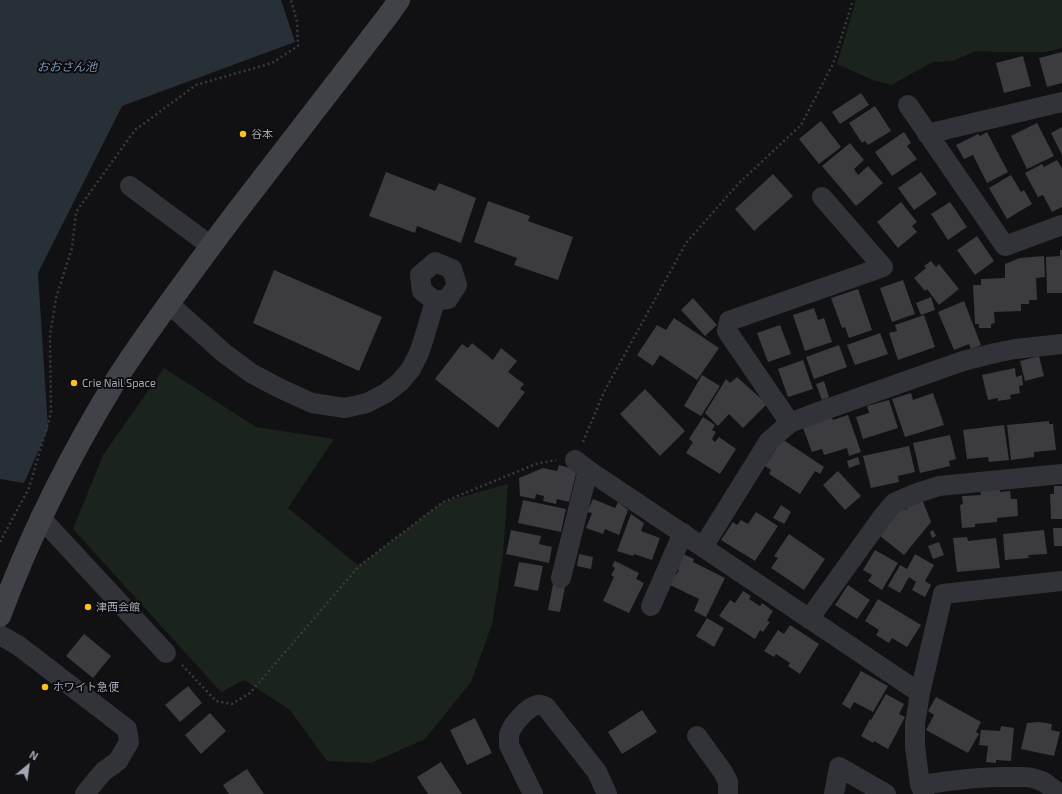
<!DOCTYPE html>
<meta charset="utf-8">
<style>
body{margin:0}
#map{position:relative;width:1062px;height:794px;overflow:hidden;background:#111113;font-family:"Exo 2",sans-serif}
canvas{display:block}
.north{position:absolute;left:8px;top:746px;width:40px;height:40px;-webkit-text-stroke:3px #0c0c0e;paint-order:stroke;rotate:29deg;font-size:11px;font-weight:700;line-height:16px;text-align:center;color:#a2a6b4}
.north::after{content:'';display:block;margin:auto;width:14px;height:18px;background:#a2a6b4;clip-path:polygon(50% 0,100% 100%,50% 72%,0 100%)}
</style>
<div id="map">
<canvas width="1062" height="794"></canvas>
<div class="north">N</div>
</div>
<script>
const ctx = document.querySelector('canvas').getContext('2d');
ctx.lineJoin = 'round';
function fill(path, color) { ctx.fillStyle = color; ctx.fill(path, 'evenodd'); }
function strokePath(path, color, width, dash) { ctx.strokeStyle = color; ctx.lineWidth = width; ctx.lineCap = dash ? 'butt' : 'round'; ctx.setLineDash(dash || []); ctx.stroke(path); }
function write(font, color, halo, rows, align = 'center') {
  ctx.font = font + ' "Exo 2","Noto Sans JP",sans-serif'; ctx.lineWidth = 4; ctx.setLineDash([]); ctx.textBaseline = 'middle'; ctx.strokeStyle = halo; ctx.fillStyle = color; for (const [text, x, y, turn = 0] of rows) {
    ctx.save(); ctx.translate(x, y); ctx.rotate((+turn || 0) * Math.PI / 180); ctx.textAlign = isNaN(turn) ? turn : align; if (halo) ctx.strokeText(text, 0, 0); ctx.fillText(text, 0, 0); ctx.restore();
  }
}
const green = new Path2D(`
 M856 0H1062V48L1045 52H999L976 51 952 61 933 62 891 85 873 80 837 64Z
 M164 368 256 427 334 439 288 508 359 566 443 502 508 484 503 555 492 624 471 682 425 739 371 763 327 761 290 710 244 680 221 692 73 529 103 455Z`);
const water = new Path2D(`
 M0 0H281L295 42 122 106 38 273 48 429 24 483 0 479Z`);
const building = new Path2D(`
 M1062 52V83L1047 87 1039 58Z
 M1023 56 1031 86 1004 93 996 63Z
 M861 93 869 105 840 124 832 112Z
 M875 106 891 131 868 145 865 141 862 143 849 123Z
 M821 121 841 147 819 164 799 139Z
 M1037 123 1054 156 1027 169 1011 136Z
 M1062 127V155L1051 133Z
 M904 132 911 143 907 146 917 159 892 176 875 152Z
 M987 132 1008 172 987 183 973 155 964 159 956 145 978 134 980 136Z
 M850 143 864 160 854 169 858 175 868 166 883 183 856 206 822 166Z
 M1057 160 1062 168V207L1052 212 1043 195 1038 197 1025 173 1042 164 1044 167Z
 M386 172 435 191 439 183 476 198 461 243 417 226 415 233 369 216Z
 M921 172 937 194 914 210 898 188Z
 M773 174 793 196 754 231 735 209Z
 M1011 175 1021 192 1024 190 1032 204 1007 219 989 188Z
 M488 201 530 216 528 221 573 237 558 280 514 265 517 258 474 242Z
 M901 202 917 222 912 226 917 232 898 248 877 222Z
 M950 202 967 227 948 240 931 214Z
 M977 236 994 261 975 275 957 250Z
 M1060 250H1062V293H1047L1046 257 1060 256Z
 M1044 256 1045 277 1036 278 1037 300H1029V304H1021V311L994 312 995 323 991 324V328H979V324H975L973 285H981V279L1005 278V264L1020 258Z
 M931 261 936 267 939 264 959 289 939 305 927 289 925 291 914 278 926 268 924 266Z
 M274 270 382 317 359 371 253 323Z
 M903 280 915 314 892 322 880 288Z
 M858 289 872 330 849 338 845 327 842 328 831 298Z
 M931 297 935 310 921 315 916 303Z
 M693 298 717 325 705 336 681 310Z
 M964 301 981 345 971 349 969 344 954 350 938 312Z
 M814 308 818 320 824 318 832 342 805 351 793 315Z
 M924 315 935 347 898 360 889 333 897 331 895 325Z
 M674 318 719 348 697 380 660 355 653 366 637 355 657 325 666 330Z
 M780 325 791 354 768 362 757 333Z
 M880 333 888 354 855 365 847 345Z
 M472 343 493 360 501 348 517 361 508 372 524 384 520 389 525 392 498 428 435 379 462 344 468 348Z
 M839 345 847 367 814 379 806 357Z
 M1039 356 1044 376 1025 381 1020 361Z
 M803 360 813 389 788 397 778 369Z
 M1015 368 1016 377 1022 375 1023 385 1019 386 1020 393 1010 395 1011 399 998 401V398L988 400 982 375Z
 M702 375 720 386 701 416 684 406Z
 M737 377 767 404 743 428 729 414 718 426 705 413 726 379 730 383Z
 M824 381 829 397 822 400 816 384Z
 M645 389 685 431 660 456 620 414Z
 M911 393 913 400 933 393 944 425 905 437 892 399Z
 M889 400 898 428 863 439 856 417 869 413 867 406Z
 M848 415 861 452 849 456 847 448 824 455 822 449 812 452 803 428 820 422 819 420 831 416 833 420Z
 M703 417 715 425 712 430 716 432 712 439 715 442 719 437 736 449 720 474 686 453 693 442 689 439Z
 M1049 421V424H1053L1056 450 1034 452V457L1011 460 1007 425Z
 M1004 425 1009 460 989 462 988 457 967 459 963 430Z
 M950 435 956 459 949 461 950 466 920 473 913 443Z
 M782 439 824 467 820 474 815 471 800 494 769 474 771 470 765 466Z
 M909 446 915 472 898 476 899 482 871 488 863 456Z
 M858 457 860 464 849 468 847 461Z
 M559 465 577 470 569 502 557 499 556 504 543 501 544 496 536 494 535 499 520 496 519 478 543 468 557 471Z
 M838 471 861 496 845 510 823 485Z
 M1054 486H1062V519H1051L1050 494H1054Z
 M1000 488V492L1010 491 1011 499H1017L1018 516 997 518V522L975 524V527L962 528 960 505 963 504 962 496 981 495 980 490Z
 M593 499 615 508 618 502 628 510 619 535 605 529 603 534 586 528 592 513 587 512Z
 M922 499 931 522 904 555 880 536 891 520 903 508 906 510 910 505Z
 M523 500 566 509 561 532 518 523Z
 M781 505 791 512 784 524 773 518Z
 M756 512 778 526 755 561 721 540 733 522 737 525 741 520 748 524Z
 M631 514 644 523 641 531 660 538 652 560 634 554 633 556 617 551Z
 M1053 528H1062V546H1054Z
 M511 530 541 536 539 544 552 547 549 563 506 554Z
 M933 530 936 536 932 538 930 532Z
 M1044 530 1047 554 1028 555 1029 558 1005 560 1003 534Z
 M789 534 825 559 804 590 771 568 778 558 774 556Z
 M967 537 968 541 996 538 1000 568 957 572 953 538Z
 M939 542 944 555 933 559 928 546Z
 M875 550 898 563 882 590 868 581 872 575 863 570Z
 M579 554 593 557 591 569 577 566Z
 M683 554 694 559 693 562 725 578 706 617 694 611 699 599 668 584 673 574 676 575 679 570 676 568Z
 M915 554 934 565 925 581 931 585 925 597 912 590 916 582 909 577 900 593 888 586 900 565 907 569Z
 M615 561 639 573 636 579 644 583 629 613 603 601 614 577 611 575 615 568 612 566Z
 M519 562 543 566 538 591 514 586Z
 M554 579 566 582 560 612 548 610Z
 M848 585 870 600 857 619 835 605Z
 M743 591 751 596 749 599 760 606 762 603 773 611 767 621 770 622 763 632 760 630 755 639 719 616 730 600 735 603Z
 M878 599 921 625 907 647 892 638 889 643 876 635 879 630 865 621Z
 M707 618 724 628 714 647 696 636Z
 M790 625 819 644 800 674 788 666 790 663 776 654 774 657 764 651 778 630 784 634Z
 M84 634 111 656 93 678 66 656Z
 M861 671 888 686 873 712 854 702 850 709 842 704Z
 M188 686 202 703 180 722 165 705Z
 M886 694 904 704 899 714 905 717 888 749 874 741 873 743 861 736 870 719 871 720Z
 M936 697 981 722 976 732 979 734 968 753 926 730 934 715 928 711Z
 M642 710 657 732 622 754 608 732Z
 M210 713 226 731 201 754 185 735Z
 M475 718 492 753 467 765 450 730Z
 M1039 722 1052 724 1051 730 1060 732 1054 756 1021 749 1027 723Z
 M1001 726 1014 728 1011 761 996 760V763L986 762 988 746 979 745 981 730 1000 731Z
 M441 762 462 794H428L417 777Z
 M247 769 264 794H229L223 785Z`);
const path = new Path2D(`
 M583 442 604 392 686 243 738 184 801 125 833 64 853 0
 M0 542 29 488 51 413 50 335 56 298 72 248 76 212 135 130 196 85 272 63 298 46 297 22 291 0
 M182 665 216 701 232 704 250 693 359 566 443 502 536 464 556 460`);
const street = new Path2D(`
 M908 105 1005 246 1062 225
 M927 134 1062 102
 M130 186 211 246
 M435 262 452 269 457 285 448 299 435 301 422 291 420 275Z
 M169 304 224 353 251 373 279 388 312 403 345 408 367 403 386 393 400 382 411 369 419 353 425 335 435 301
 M790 423 727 331 729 321 883 267 822 197
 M575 460 588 470 920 693
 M40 517 166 653
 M703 547 769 441 790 423 810 415 963 361 995 353 1015 349 1062 344
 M561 578 588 470
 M651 606 683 533
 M809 619 883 516 894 503 917 493 939 486 1062 474
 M0 635 19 646 127 729 129 742 118 761 104 771 97 779 85 794
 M697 736 723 772 728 782V794
 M920 785C951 781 981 776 1012 777 1020 777 1029 776 1036 779 1045 781 1052 788 1059 794
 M533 794 509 745C509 742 509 738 509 735 511 726 527 707 537 705 540 704 544 706 546 707L597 772 607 794
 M834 794 839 767 886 794
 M924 794 920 785 915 746V724L920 693 943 594 1062 581`);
const secondary = new Path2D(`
 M0 616C30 535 68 459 113 385 128 360 145 337 162 313 186 280 210 247 235 214 287 147 338 80 390 13L399 0`);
const markers = [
 [243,134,4,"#fac022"],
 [74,383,4,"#fac022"],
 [88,607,4,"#fac022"],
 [45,687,4,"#fac022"]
];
const poiNames = [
 ["谷本",251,134],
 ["Crie Nail Space",82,383],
 ["津西会館",96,607],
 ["ホワイト急便",53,687]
];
const waterNames = [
 ["おおさん池",67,67]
];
fill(green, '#1b231d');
fill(water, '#272f37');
fill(building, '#3b3b40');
strokePath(path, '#383a3f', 2.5, [2, 3]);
strokePath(street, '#323338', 20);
strokePath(secondary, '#404248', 22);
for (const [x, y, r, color] of markers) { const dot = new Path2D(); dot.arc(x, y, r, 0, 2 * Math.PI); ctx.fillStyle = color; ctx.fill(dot); strokePath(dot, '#0c0c0e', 1.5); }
write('11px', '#a2a6b4', '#0c0c0e', poiNames, 'left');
write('italic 12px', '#7792b2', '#0c0c0e', waterNames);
</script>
